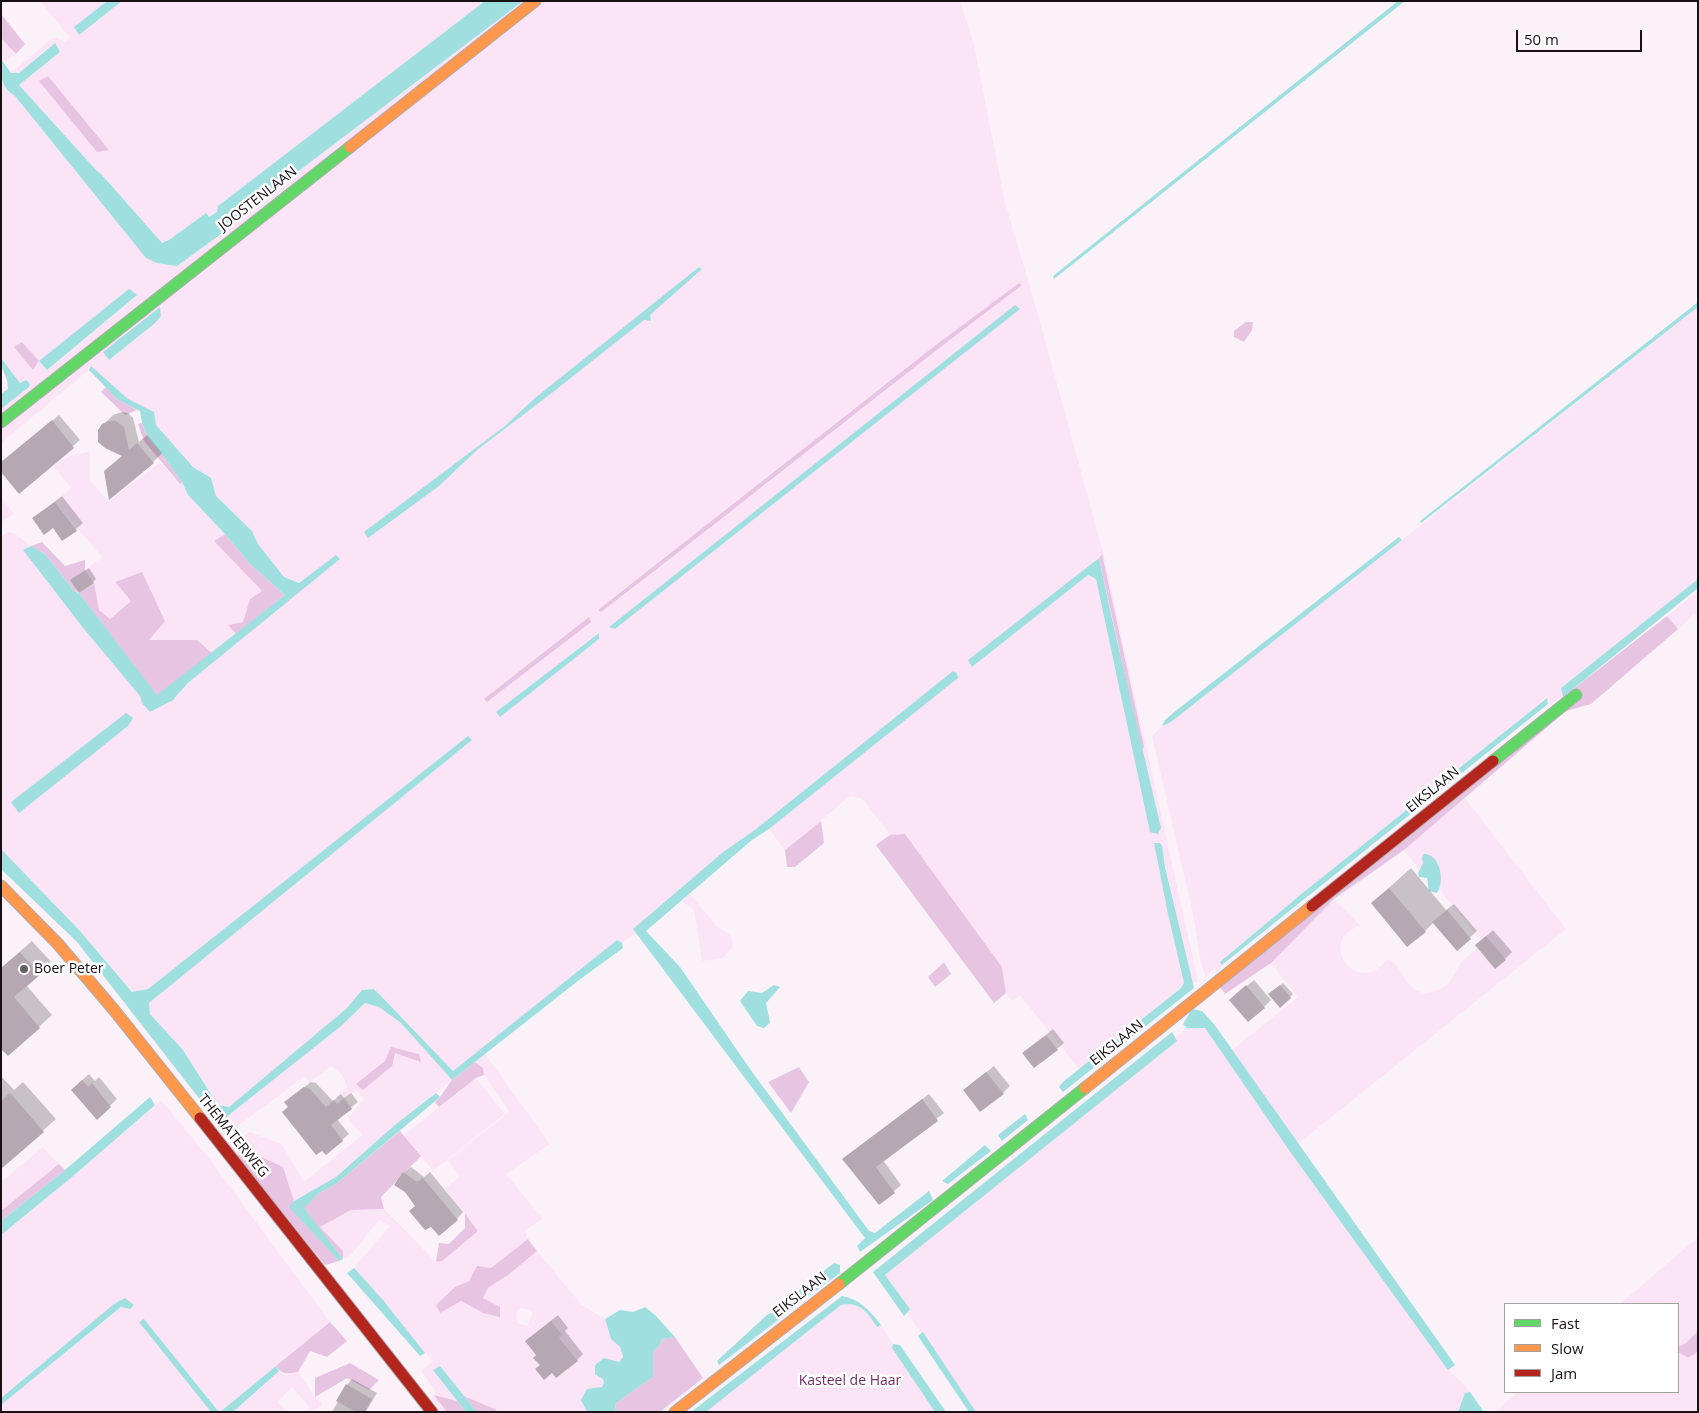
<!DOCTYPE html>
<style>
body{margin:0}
#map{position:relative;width:1699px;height:1413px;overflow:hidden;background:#faf2f8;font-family:"Open Sans",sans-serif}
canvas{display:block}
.frame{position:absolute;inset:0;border:2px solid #171015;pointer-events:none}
.legend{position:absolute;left:1504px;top:1303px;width:175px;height:90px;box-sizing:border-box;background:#fff;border:1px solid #a29fa1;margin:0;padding:6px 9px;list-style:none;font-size:15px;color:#171015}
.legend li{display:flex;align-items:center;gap:10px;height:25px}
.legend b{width:25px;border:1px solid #a29fa1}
.scale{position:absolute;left:1516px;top:30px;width:126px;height:22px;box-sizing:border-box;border:2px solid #171015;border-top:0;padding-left:6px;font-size:15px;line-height:18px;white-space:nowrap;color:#171015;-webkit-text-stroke:4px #fff;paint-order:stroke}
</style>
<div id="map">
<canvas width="1699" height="1413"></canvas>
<div class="frame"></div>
<ul class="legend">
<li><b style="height:6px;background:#63d668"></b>Fast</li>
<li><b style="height:6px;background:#ff974d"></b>Slow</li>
<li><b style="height:6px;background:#b3261e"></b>Jam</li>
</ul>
<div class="scale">50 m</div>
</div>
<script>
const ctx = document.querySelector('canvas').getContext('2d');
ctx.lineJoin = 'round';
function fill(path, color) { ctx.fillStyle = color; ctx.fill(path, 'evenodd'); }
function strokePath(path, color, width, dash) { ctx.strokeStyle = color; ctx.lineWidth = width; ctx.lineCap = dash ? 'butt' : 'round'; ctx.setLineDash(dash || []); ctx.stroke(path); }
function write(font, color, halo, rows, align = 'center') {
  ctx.font = font + ' "Open Sans",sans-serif'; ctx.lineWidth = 5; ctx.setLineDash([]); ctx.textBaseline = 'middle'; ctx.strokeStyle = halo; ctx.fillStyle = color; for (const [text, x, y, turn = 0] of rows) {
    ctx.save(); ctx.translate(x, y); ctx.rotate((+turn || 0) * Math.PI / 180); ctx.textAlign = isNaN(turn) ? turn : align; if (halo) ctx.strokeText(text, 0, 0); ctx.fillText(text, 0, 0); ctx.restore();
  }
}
const green = new Path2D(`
 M40 1H107L74 27 79 34 122 1H485L218 206 217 212 209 217 206 213 169 240 161 243 102 175 96 170 19 85 60 52 54 43 19 73H11L50 40 56 37 64 42 70 38ZM48 76 109 150 40 82Z
 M523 1H960L974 44 1005 202 1037 311 1103 552 1198 981 1192 984 1160 843 1184 983 1180 989 1079 1069 1020 995 1012 1001 1006 993 1002 967 905 834 890 835 865 802 860 798 850 796 785 850 769 829 958 678 957 673 953 671 756 829 722 853 633 929 636 933 622 943 617 940 453 1071 381 996 374 989 362 990 347 1008 229 1107 219 1105 183 1050 150 1014 149 1003 472 740 468 736 148 989 133 992 80 931 1 849V537L8 532 14 533 31 546 23 550 140 696 142 703C166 701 175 705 189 682L336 556 299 583 284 577 258 544 252 531 216 496 211 478 193 467 156 425 154 412 128 399 91 366 89 370 1 443V409L20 383 1 358V81L8 92 15 96 146 258 221 230ZM137 295 48 370 39 362ZM1015 305 1019 309 615 629 610 627ZM1101 555 1144 746 1142 752 1161 828 1158 834 1150 831 1096 579 1088 575 972 667ZM598 633 599 639 499 716 497 712Z
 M1 38 16 54 3 62 1 59Z
 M1698 307V579L1561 688 1563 697 1549 704 1546 698 1305 891 1220 962 1222 965 1214 980 1216 967 1206 978 1201 963 1193 914 1152 736 1162 726 1171 722Z
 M90 452V481L109 502 160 462 179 484 182 482 188 495 225 534 214 541 262 591 250 599 243 622 229 626 236 634 212 653 197 640H149L148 586 142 572 115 582 131 601 110 619 99 610 94 583 85 570 102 557 55 502 71 488 53 466 72 455Z
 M1 497 14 514 1 522Z
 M1698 591V620L1694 614 1678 629 1667 616Z
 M1465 798 1566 929 1298 1144 1232 1050 1298 997 1271 963 1334 899 1360 925C1354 928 1348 931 1344 936 1333 953 1349 976 1369 973 1376 971 1382 965 1388 959 1405 966 1406 1001 1435 991 1448 987 1453 978 1458 967 1464 956 1477 953 1481 941L1440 890 1441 883 1423 863 1419 870 1404 850Z
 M690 894 717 926 732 937 733 947 723 958 702 961 694 910 682 901Z
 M365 1003 379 1007 401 1023 452 1080 396 1124 336 1177 294 1201 283 1167 236 1155 230 1144 250 1132 282 1144 304 1182 362 1135 348 1118 364 1099 356 1091 340 1101 336 1096 347 1088C345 1078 341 1071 331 1066L310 1082 305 1076 223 1137 216 1120 220 1122 340 1027Z
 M1187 1028H1205L1291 1153 1448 1370 1466 1386 1470 1392 1465 1393 1458 1412H976L923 1332 921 1333 907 1312 909 1309 885 1275 1177 1041 1175 1038Z
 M485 1054 550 1144 506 1174 543 1219 525 1230 528 1239 491 1268 477 1267 469 1281 455 1287 436 1305 440 1313 461 1301 483 1313V1298L488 1288 508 1275 537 1251 582 1305 605 1319 611 1339 620 1347 623 1358 603 1379 604 1383 602 1387 582 1400 587 1412H497L495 1409 464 1396 440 1366 434 1370 457 1401 435 1395 447 1412H443L431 1398 436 1392 421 1371 433 1361C406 1332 381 1298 354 1268L390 1226 379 1220 351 1255 343 1259V1251L320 1227 351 1210 384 1209 436 1262 478 1231 445 1189 460 1176 448 1160 509 1112 484 1075 483 1068 475 1062ZM520 1308 529 1310 533 1313 527 1326 517 1323 516 1314Z
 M476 1078 505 1114 433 1171 404 1135Z
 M161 1100 208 1157 330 1322 220 1412 144 1319 139 1322 211 1412H1V1405L122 1307 130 1309 134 1305 125 1298 114 1304 1 1398V1235L72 1177Z
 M43 1147 59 1164 1 1211V1182Z
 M1698 1237V1412H1495L1518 1392H1678V1304H1620Z
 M849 1304C863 1305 869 1316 877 1327L881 1325 893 1344 892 1348 935 1412H706L841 1305Z
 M279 1371 287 1375 298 1372 315 1397 322 1404 313 1412 292 1387 278 1402 287 1412H234Z`);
const forest = new Path2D(`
 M1 14 25 44 16 54 1 38Z
 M48 76 109 150 97 152 39 81Z
 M1019 283 1022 285C880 392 742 504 601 612L598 610 932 348Z
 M1246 322H1253L1252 330 1244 342 1234 337V331Z
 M22 342 39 361 33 370 14 347Z
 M106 387 118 400 137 410 125 415 101 392Z
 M142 423 149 439 165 458 182 482 180 484 144 441 138 424Z
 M225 534 251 565 285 595 236 634 228 625 243 622 250 599 262 591 214 541Z
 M42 542 65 566 85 560V570L71 580 78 592 74 591 45 554 31 546Z
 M1102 554 1144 746 1142 752 1099 558Z
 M142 572 165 621 149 640H197L212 653 157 696 79 593 94 583 99 610 110 619 131 601 115 582Z
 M1667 616 1678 629 1591 704 1566 711 1404 850 1334 899 1271 963 1225 994 1219 986 1563 697Z
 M589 617 591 622 487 702 484 699Z
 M821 821 824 843 795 867H787L785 850Z
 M905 834 1002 967 1006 993 994 1003 876 845 890 835Z
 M944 962 951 974 935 987 928 977Z
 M391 1047 419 1054 421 1062 395 1053 392 1066 363 1090 356 1084 385 1061Z
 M475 1062 483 1068 484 1075 476 1078 439 1107 435 1102 440 1097 452 1080Z
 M799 1067 809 1082 791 1113 768 1082Z
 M400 1131 421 1156 381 1197 384 1209 351 1210 320 1227 343 1251V1259L303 1208 319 1193 336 1184Z
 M255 1154 283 1167 294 1201 290 1207 339 1261 325 1265 236 1155Z
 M59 1164 65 1170 1 1221V1211Z
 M465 1214 478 1231 442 1261 436 1262 439 1243 449 1244 465 1228Z
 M528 1239 537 1251 508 1275 488 1288 483 1298 500 1307V1317L483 1313 461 1301 440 1313 436 1305 455 1287 469 1281 477 1266 491 1268Z
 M330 1322 347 1341 327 1357 310 1351 298 1372C288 1374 282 1375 276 1366Z
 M1698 1331V1352L1688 1358 1678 1352V1347L1686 1343Z
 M675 1337 703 1378 660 1412H615L616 1403 653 1377V1351L659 1346 662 1339Z
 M350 1363 379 1380 369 1390 347 1378 315 1397V1378Z
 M434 1395 457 1401 466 1412H447Z
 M464 1396 495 1409 497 1412H477Z`);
const water = new Path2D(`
 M107 1H122L79 35 74 27Z
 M485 1H523L221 230V234L177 266 157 263 146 258 15 96C0 87 1 76 1 59L11 73H19L55 43 60 52 19 85 96 170 102 175 162 243 169 240 206 213 209 217 217 212 218 206Z
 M1398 1H1405L1054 279 1053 276Z
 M699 267 702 269 650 315 651 321 644 320 553 392 477 450 439 486 368 538 364 532 505 426 535 398Z
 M129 289 137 295 47 370 39 361Z
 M1698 302V307L1421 523 1420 521Z
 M1015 305 1020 309 615 629 609 627Z
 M160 307 161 316 155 323 109 360 103 352Z
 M1 358 20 383 26 380 30 384 29 387 1 409V394L8 389C8 374 1 373 1 358Z
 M91 366 128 399 154 412 156 425 193 467 211 478 216 496 252 531 258 544 284 577 299 583 336 555 340 559 189 682 173 700 150 712 142 703 140 696 84 629 23 550 31 546 45 554 74 591 79 593 157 695 285 595 251 565 225 534 188 495 182 482 165 458 149 439 142 423 140 411 118 400 89 370Z
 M1399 537 1402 540 1171 722 1162 726 1165 720 1173 713Z
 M1099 558 1112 619 1161 828 1158 834 1150 832 1096 579 1088 575 972 667 968 660Z
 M1698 579V588L1563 697 1561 688Z
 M599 633V639L500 717 496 712Z
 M953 671 957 673 958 678 769 829 752 840 646 931 680 967 750 1069 869 1231 875 1233 929 1191 933 1200 860 1252 857 1246 865 1238 633 929 722 853 756 829Z
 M1547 698 1548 704 1222 965 1220 962 1305 891Z
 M126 713 133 718 128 726 19 813 11 802Z
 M468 736 472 740 149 1003 150 1014 183 1050 218 1105 229 1107 347 1008 362 990 374 989 381 996 453 1071 617 940 622 943 623 948 579 980 452 1080 401 1023 379 1007 365 1003 340 1027 220 1122 216 1120 77 942 1 869V849L80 931 132 992 148 989Z
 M1154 843H1160L1162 846 1165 867 1194 988 1063 1092 1059 1087 1064 1081 1180 989 1184 983 1168 914Z
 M1424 854C1441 854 1445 883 1437 893L1429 891 1427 878 1419 877 1418 873 1423 863 1422 858Z
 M774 985 780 987 766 1003 770 1023 764 1028 757 1026 740 1001 748 991 762 993Z
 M1192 1009 1202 1011 1214 1024 1455 1365 1448 1370 1291 1153 1205 1028H1187L1183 1024Z
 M1172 1032 1177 1041 885 1275 910 1309 904 1316 873 1272Z
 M436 1093 440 1097 336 1184 319 1193 304 1208 343 1259 339 1261 289 1207 294 1201 336 1177 396 1124Z
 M150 1097 155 1105 72 1177 1 1235V1221L65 1170Z
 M1025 1114 1028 1120 1002 1141 998 1135Z
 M985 1145 991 1151 948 1184 942 1181Z
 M834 1263 840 1265V1273L794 1307 787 1300Z
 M354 1268 383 1300 425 1353 420 1356 347 1273Z
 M842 1296C860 1299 870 1311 881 1325L877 1327C867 1312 860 1301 841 1305L706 1412H691Z
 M125 1298 134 1305 130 1309 121 1307 1 1405V1398L114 1304Z
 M645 1307 655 1315 675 1337 662 1339 659 1346 653 1351V1377L616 1403 615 1412H587L581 1400 587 1389 602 1387 604 1383 603 1379 595 1374V1365L604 1358 619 1362 623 1357 620 1347 611 1339 605 1319 620 1310 633 1312Z
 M776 1312 782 1317 719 1365 717 1361 768 1314Z
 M144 1319 219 1412H211L139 1322Z
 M923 1332 976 1412H969L918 1336Z
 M893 1344 900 1345 946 1412H935L892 1348Z
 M276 1366 279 1371 233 1412H220Z
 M440 1366 477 1412H466L433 1370Z
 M1470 1392 1484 1412H1458L1465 1393Z`);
const shadow = new Path2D(`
 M122 412 128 413 133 418 139 442 147 435 162 453 153 462 105 471 123 455 103 425 113 415Z
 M59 415 80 440 19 492 5 460Z
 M62 496 83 523 63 540 53 527 33 518Z
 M89 568 96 579 93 582 75 578Z
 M1411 868 1446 910 1454 904 1477 931 1457 949 1434 922 1425 931 1372 903Z
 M1493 930 1512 952 1505 959 1484 938Z
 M32 941 51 962 26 985 52 1015 8 1055 1 1047V968Z
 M1254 980 1271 1000 1264 1007 1238 993Z
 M1283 983 1293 994 1290 997 1273 992Z
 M1053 1029 1064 1043 1057 1049 1031 1047Z
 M994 1066 1010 1086 1003 1093 964 1090Z
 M89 1074 95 1081 99 1077 117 1099 97 1118 79 1083Z
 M1 1076 14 1090 23 1082 56 1119 1 1168Z
 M311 1082 316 1083 333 1101 341 1094 344 1098 351 1093 358 1102 337 1119 349 1134 326 1154 289 1107 292 1096Z
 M929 1094 944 1113 883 1160 901 1185 879 1204 844 1159Z
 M411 1167 424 1177 430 1172 463 1212 457 1219 417 1205 404 1173Z
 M558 1315 568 1328 565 1331 583 1354 577 1360 541 1365 533 1335Z
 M352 1379 377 1393 368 1408 365 1412 354 1409 353 1412H332L347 1385Z`);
const building = new Path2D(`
 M52 420 74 448 19 494 1 472V462Z
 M109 421H116L124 427 129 450 137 443 154 463 109 500 104 471 122 456 105 448 98 442V430L102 424Z
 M55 502 77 531 62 541 53 528 44 535 32 518Z
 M85 570 94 583 79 593 70 580Z
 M1389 888 1426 932 1407 947 1371 903Z
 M1447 910 1471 939 1457 951 1432 922Z
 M1486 936 1506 960 1495 969 1475 945Z
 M20 952 40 975 14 997 40 1028 8 1056 1 1049V968Z
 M1246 985 1265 1008 1248 1022 1229 1000Z
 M1280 985 1291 998 1280 1008 1268 994Z
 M1046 1035 1058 1050 1034 1068 1022 1053Z
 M986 1072 1004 1094 980 1112 963 1090Z
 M82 1080 88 1087 92 1083 111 1107 97 1120 71 1090Z
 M304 1087 310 1089 326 1107 334 1100 337 1104 344 1098 352 1109 331 1125 343 1141 326 1155 322 1151 316 1155 282 1112 288 1107 284 1102Z
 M10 1093 44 1132 1 1169V1101Z
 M922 1099 938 1121 876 1167 895 1193 879 1205 842 1159Z
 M403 1172 417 1182 423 1178 458 1220 439 1236 431 1227 425 1230 409 1211 415 1206 405 1192 394 1185Z
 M551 1321 562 1335 559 1338 578 1361 556 1378 552 1373 544 1380 535 1369 540 1365 533 1358 536 1355 525 1341Z
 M346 1384 372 1399 365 1412H356L336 1401Z`);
const fast = new Path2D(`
 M1 422 350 147
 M1493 761 1576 695
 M839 1284 1085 1088`);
const slow = new Path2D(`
 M350 147 535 1
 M1 886 58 944 114 1010 200 1118
 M1085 1088 1312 906
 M675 1412 839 1284`);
const jam = new Path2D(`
 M1312 906 1493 761
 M200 1118 432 1412`);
const markers = [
 [24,969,5,"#665f64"]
];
const streetNames = [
 ["JOOSTENLAAN",258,199,-38],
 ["EIKSLAAN",1433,790,-39],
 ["EIKSLAAN",1117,1043,-39],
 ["THEMATERWEG",233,1136,51],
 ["EIKSLAAN",800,1295,-38]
];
const poiNames = [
 ["Boer Peter",34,969]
];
const parkNames = [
 ["Kasteel de Haar",850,1381]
];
fill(green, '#fce4f7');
fill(forest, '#e7c4e1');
fill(water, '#9fdfe0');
fill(shadow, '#0003');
fill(building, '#b5a8b3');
strokePath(fast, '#b1abb0', 13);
strokePath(slow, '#b1abb0', 13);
strokePath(jam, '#b1abb0', 13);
strokePath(fast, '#63d668', 11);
strokePath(slow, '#ff974d', 11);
strokePath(jam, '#b3261e', 11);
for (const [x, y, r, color] of markers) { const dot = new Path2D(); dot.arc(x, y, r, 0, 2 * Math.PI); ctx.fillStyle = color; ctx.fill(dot); strokePath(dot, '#fff', 2); }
write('14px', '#171015', '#fff', streetNames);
write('14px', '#171015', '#fff', poiNames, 'left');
write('14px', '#712e67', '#fff', parkNames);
</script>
